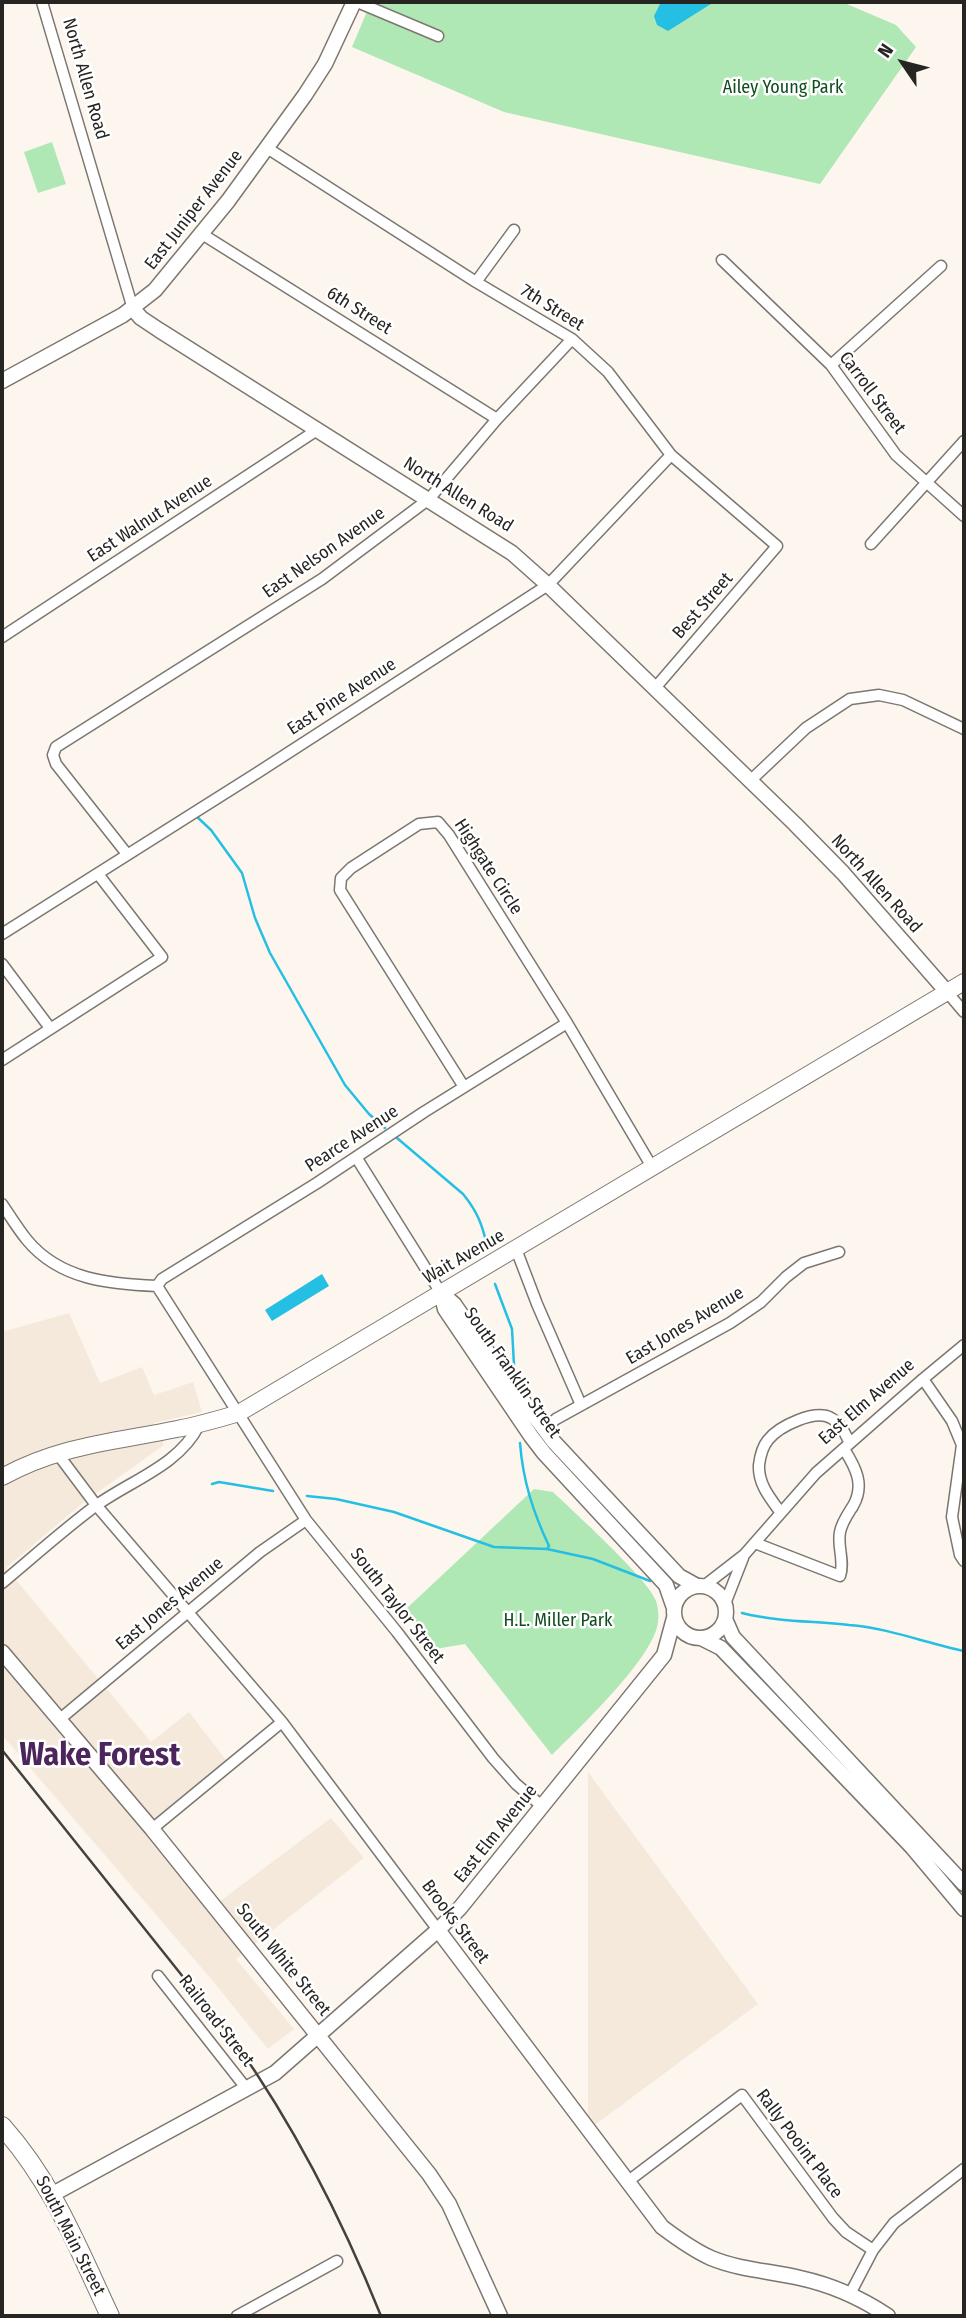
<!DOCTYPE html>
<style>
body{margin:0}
#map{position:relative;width:966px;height:2318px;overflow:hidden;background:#fcf6ee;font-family:"Fira Sans Condensed",sans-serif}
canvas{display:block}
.frame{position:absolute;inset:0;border:4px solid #272522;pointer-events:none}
.north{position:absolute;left:868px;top:28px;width:70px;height:70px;-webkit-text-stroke:5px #fff;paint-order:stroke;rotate:305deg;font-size:19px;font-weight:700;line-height:28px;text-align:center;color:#272522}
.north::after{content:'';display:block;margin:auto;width:24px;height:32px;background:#272522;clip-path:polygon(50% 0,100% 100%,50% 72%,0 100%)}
</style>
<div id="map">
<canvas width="966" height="2318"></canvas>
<div class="frame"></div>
<div class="north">N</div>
</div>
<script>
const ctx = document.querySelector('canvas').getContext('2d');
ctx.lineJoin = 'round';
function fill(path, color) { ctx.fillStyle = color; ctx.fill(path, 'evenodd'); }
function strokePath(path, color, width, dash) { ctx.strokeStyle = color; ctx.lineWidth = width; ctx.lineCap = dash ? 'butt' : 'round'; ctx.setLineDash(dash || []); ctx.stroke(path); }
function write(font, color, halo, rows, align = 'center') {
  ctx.font = font + ' "Fira Sans Condensed",sans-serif'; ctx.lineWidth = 5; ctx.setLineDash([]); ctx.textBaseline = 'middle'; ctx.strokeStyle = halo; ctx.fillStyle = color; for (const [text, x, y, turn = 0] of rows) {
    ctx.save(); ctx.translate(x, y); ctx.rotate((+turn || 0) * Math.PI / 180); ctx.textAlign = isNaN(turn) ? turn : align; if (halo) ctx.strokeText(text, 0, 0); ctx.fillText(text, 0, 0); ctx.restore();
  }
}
const built = new Path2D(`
 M69 1313 100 1383 142 1367 154 1395 193 1382 202 1412 154 1423 164 1445 84 1502 6 1568 151 1742 189 1712 226 1760 144 1827 211 1908 331 1818 364 1858 236 1959 294 2029 268 2049 211 1979 2 1735V1332Z
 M588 1772 758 2004 588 2130Z`);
const green = new Path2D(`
 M371 2H842L896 25 916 47 820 184 504 112 352 47Z
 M52 142 66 184 38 193 24 152Z
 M534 1489 553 1492C573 1511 650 1581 656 1601 658 1606 659 1617 658 1622 654 1658 579 1728 552 1755L465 1644 435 1649 405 1610Z`);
const water = new Path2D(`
 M661 2H714L668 31 657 25 654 16Z
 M322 1274 329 1286 272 1321 265 1310Z`);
const stream = new Path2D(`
 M195 815 211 830 242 873 255 918 270 953 345 1085 369 1114 385 1128
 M397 1138 463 1194C477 1211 482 1224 487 1245
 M495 1284 512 1329 514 1365
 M520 1443C523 1481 533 1512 549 1546L547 1549
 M212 1484 219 1482 273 1491
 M307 1496 336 1499 394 1512 494 1547 547 1549 593 1559 650 1581
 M742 1613C778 1622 813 1621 849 1625 888 1628 926 1643 964 1651`);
const minor = new Path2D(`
 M42 2 133 309
 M357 2 438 36
 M267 148 476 282 572 339 608 372 671 455 777 546 655 688
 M202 234 497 419
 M722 260 831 365 896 455 964 516
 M476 282 514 230
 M831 365 941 266
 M871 544 964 441
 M2 637 317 430
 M750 781 806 728 850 699 879 695 903 700 964 729
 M127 854 56 764 53 755 56 747 322 579 429 499 497 419 572 339
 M2 934 257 773 548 585 671 455
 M2 964 50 1028
 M947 992 964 1012
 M2 1060 162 957 98 874
 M464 1087 340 890 341 878 351 868 419 824 438 822 449 835 567 1023 652 1167
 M356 1157 441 1293
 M2 1204C10 1216 18 1229 27 1240 60 1280 110 1284 157 1286
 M516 1249 537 1304 581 1405
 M157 1286 306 1520 397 1632 493 1758 516 1784 543 1807
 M157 1286 162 1279 317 1183 424 1112 567 1023
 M923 1379 952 1421 962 1445 952 1517 960 1555 964 1561
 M544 1429 556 1419 730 1323 761 1302 786 1277 804 1263 839 1252
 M57 1453 96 1505 282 1722 438 1930
 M781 1513C770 1498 758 1484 759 1465 760 1457 763 1446 768 1440 779 1426 815 1409 831 1418 841 1423 845 1434 850 1443
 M755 1543 840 1576C845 1561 837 1547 840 1532 842 1522 848 1514 853 1506 865 1485 856 1468 844 1449
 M2 1583C32 1558 62 1531 94 1507 129 1481 179 1466 199 1425
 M704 1586 744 1555 816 1473 923 1379 964 1345
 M725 1604 743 1558
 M60 1719 260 1552 306 1520
 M152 1829 282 1722
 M158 1976 246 2088
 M627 2182 742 2095 833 2218 846 2232 873 2250
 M850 2294 873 2250 894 2223 964 2169
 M237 2316 337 2261`);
const tertiary = new Path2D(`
 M133 309 141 318 159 330 512 553 548 585 795 824 843 873 947 992
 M2 381 123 315 155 290 228 201 305 95 325 64 354 2
 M441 1293 445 1309 531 1436 544 1453 666 1585 674 1608
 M441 1293 454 1304 505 1377 554 1442 679 1576 697 1586
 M674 1612a26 26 0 1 1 52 0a26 26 0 1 1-52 0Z
 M725 1619 733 1637 964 1884
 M701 1638 721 1648 912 1847 964 1909
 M2 1652 152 1829 429 2174 449 2204 500 2316
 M438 1930 662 2227C678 2239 693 2250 711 2258 740 2270 771 2271 800 2278 832 2285 861 2298 888 2316
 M53 2194 275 2073 438 1930 460 1908 664 1655 674 1618`);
const secondary = new Path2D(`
 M2 1477C60 1445 114 1442 177 1429 198 1425 219 1419 239 1413L964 982`);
const primary = new Path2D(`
 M2 2126C53 2183 78 2248 110 2316`);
const rail = new Path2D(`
 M2 1750 235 2042C295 2127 342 2219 381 2316`);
const streetNames = [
 ["North Allen Road",85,79,74],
 ["East Juniper Avenue",194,210,-52],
 ["7th Street",552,308,32],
 ["6th Street",359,311,32],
 ["Carroll Street",872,393,53],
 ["North Allen Road",458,495,32],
 ["East Walnut Avenue",150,519,-33],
 ["East Nelson Avenue",324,553,-35],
 ["Best Street",703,606,-49],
 ["East Pine Avenue",342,697,-33],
 ["Highgate Circle",488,867,57],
 ["North Allen Road",876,884,48],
 ["Pearce Avenue",352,1139,-33],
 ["Wait Avenue",464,1257,-30],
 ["East Jones Avenue",685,1326,-31],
 ["South Franklin Street",512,1373,55],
 ["East Elm Avenue",867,1402,-41],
 ["East Jones Avenue",170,1604,-40],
 ["South Taylor Street",397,1606,52],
 ["East Elm Avenue",496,1834,-51],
 ["Brooks Street",455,1922,53],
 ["South White Street",283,1960,51],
 ["Railroad Street",216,2021,52],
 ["Rally Pooint Place",799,2144,53],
 ["South Main Street",70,2236,63]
];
const parkNames = [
 ["Ailey Young Park",783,88],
 ["H.L. Miller Park",558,1621]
];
const townNames = [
 ["Wake Forest",100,1756]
];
fill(built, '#f5e9dc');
fill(green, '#afe7b5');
fill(water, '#25bfe3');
strokePath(stream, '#25bfe3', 2.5);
strokePath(minor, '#7c7670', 13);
strokePath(tertiary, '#7c7670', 17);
strokePath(secondary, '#7c7670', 18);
strokePath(primary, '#7c7670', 20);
strokePath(minor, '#fff', 10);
strokePath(tertiary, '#fff', 14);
strokePath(secondary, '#fff', 16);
strokePath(primary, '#fff', 18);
strokePath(rail, '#44423e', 2.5);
write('18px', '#272522', '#fff', streetNames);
write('18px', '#104c1f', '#fff', parkNames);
write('bold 32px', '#4b255c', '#fff', townNames);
</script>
